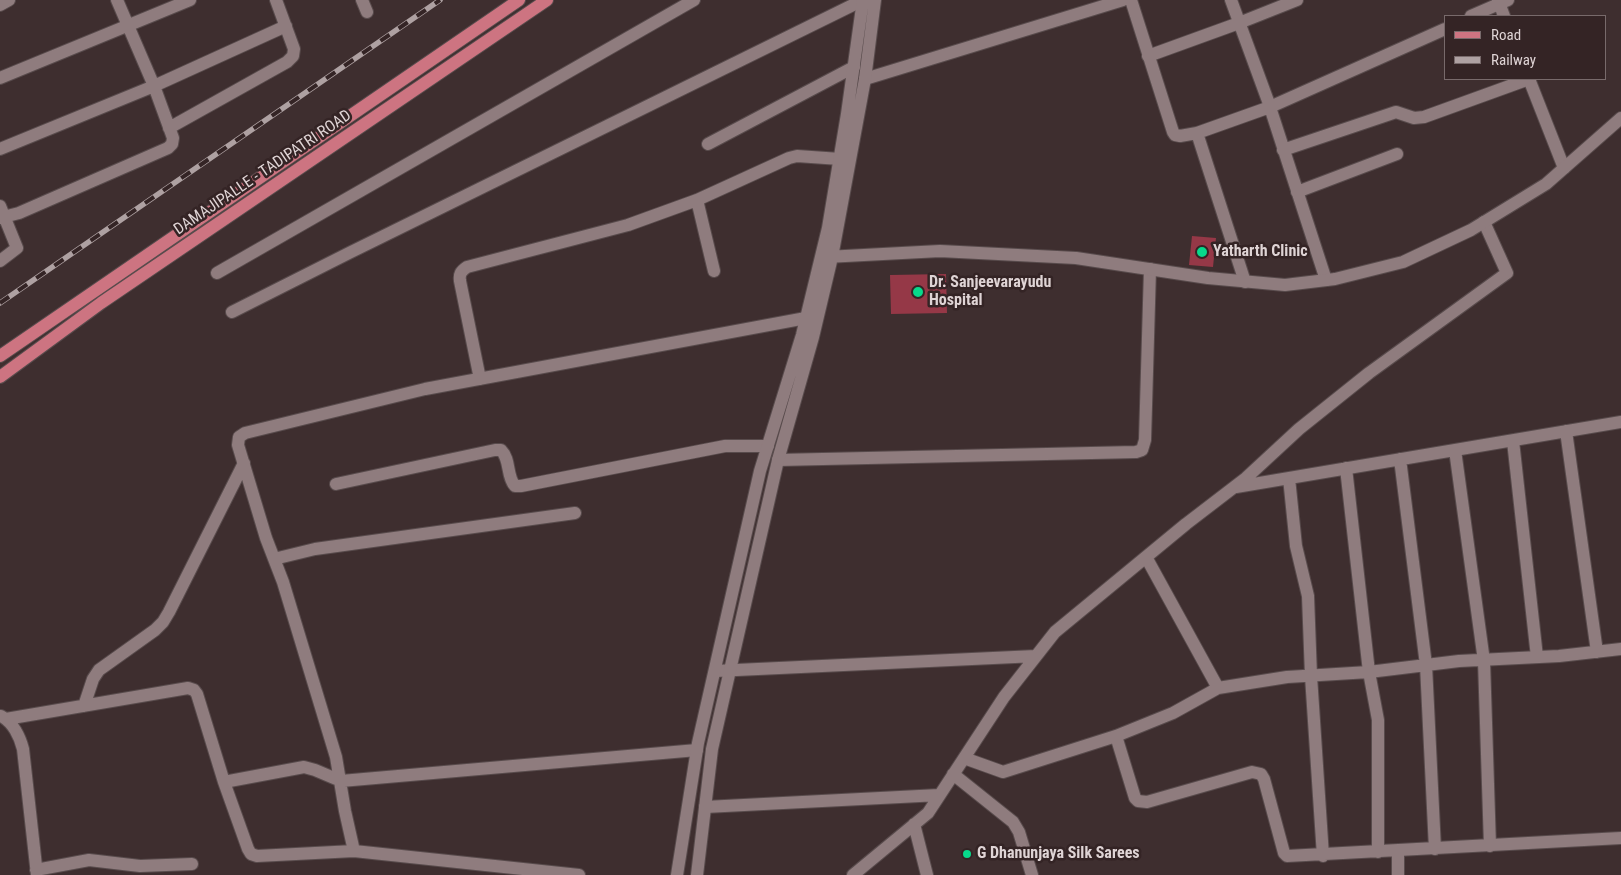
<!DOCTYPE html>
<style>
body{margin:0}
#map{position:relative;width:1621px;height:875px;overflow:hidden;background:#3e2e2f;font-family:"Roboto Condensed",sans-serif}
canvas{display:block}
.legend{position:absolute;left:1444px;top:15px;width:162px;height:65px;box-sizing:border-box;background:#342425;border:1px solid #786a6b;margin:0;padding:6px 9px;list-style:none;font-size:15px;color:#dfd4d5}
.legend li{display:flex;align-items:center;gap:10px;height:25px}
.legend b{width:25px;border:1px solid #786a6b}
</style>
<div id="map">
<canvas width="1621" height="875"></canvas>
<ul class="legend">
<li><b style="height:6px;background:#cd7481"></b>Road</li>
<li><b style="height:6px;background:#aea1a2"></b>Railway</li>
</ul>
</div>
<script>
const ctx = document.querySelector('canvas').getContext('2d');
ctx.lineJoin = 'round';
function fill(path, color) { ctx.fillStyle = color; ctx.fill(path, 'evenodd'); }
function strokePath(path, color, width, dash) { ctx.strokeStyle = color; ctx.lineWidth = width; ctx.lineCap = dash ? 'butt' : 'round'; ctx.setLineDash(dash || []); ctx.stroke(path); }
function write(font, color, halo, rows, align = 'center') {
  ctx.font = font + ' "Roboto Condensed",sans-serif'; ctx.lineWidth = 5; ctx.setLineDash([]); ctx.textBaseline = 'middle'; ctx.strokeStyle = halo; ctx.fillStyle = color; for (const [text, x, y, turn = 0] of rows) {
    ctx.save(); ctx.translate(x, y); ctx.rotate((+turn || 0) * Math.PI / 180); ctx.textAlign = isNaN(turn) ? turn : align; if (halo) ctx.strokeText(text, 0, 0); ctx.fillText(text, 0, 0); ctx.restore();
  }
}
const building = new Path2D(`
 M1192 236 1216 238 1213 267 1189 265Z
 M946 274 947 313 891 314 890 275Z`);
const street = new Path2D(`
 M362 0 367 12
 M1131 0 1173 132 1175 135 1180 136 1197 133 1270 107 1445 29
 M1231 0 1268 101 1326 280
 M1498 0 1504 16
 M0 5 9 0
 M1471 16 1508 0
 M1148 56 1239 23 1297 0
 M0 78 190 0
 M865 79 1123 0
 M1529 79 1564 168
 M169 128 287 62 293 56 294 49 276 0
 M1197 133 1245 282
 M708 144 854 67
 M0 149 154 86 286 26
 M1283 150 1396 112 1414 118 1424 117 1529 79
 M1297 192 1397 154
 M697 200 714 271
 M0 206 17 248 0 261
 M0 218 19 213 168 148 172 144 173 138 154 86 117 0
 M217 273 694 0
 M232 312 349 253 863 0
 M480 379 460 281C459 274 461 271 467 267L628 225 697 200 789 158 797 156 840 159
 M1566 431 1597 652
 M1513 441 1537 657
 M1455 450 1484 661 1490 846
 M1400 459 1426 665 1435 849
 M778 460 1136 452 1142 450 1145 440 1150 269
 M1346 468 1369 672 1378 720V852
 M1289 478 1296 546 1308 596 1311 676 1323 856
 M336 484 495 450H501C511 460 506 476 515 486H521L725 446H768
 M1236 487 1621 422
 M1146 557 1218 688
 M274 559 315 549 575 513
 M715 671 1036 656
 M84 706 93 679 99 670 155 630 163 622 169 612 244 463
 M1 716C13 722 20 737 23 749L37 875
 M6 719 188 688 194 690 197 694 224 782 248 849 251 854 257 856 354 851 579 875
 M1116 736 1135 798 1138 801 1147 802 1252 772 1261 774 1264 779 1284 853 1287 856 1621 838
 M964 758 1003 772 1116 736 1173 713 1218 688 1287 677 1369 672 1459 661 1559 656 1621 649
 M953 774 1013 822 1019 832 1032 875
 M224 782 304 767 315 770 341 781 697 750
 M705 807 939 795
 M914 824 927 875
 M354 851 345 811 336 757 283 582 266 538 238 445 239 437 245 433 425 389 806 318
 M1398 851V875
 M36 870 89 860 140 866 192 864
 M853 875 928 813 1004 697 1055 632 1186 524 1246 478 1299 429 1369 373 1507 273 1484 222`);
const secondary = new Path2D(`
 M826 257 940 251 1076 258 1208 278 1285 285 1335 279 1403 262 1471 230 1546 184 1621 118
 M677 875 698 743 760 471 802 335 828 228 847 114 863 0
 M697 875 712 749 778 460 813 337 832 257 865 79 875 0`);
const primary = new Path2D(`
 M0 356 519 0
 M0 377 101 303 547 0`);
const rail = new Path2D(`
 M0 303 440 0`);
const markers = [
 [1202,252,6,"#07d98b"],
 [918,292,6,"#07d98b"],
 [967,854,5,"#07d98b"]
];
const streetNames = [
 ["DAMAJIPALLE - TADIPATRI ROAD",263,173,-34]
];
const poiNames = [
 ["Yatharth Clinic",1213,252],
 ["Dr. Sanjeevarayudu",929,283],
 ["Hospital",929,301],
 ["G Dhanunjaya Silk Sarees",977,854]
];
fill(building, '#953847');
strokePath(street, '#584b4c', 14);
strokePath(secondary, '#584b4c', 14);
strokePath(primary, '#584b4c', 14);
strokePath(street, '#8f7c7e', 12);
strokePath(secondary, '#8f7c7e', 12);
strokePath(primary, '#cd7481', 12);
strokePath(rail, '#aea1a2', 5.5);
strokePath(rail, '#342425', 4, [11]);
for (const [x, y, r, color] of markers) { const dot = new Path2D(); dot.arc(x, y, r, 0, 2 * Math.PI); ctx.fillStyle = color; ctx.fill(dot); strokePath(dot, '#342425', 2); }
write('16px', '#dfd4d5', '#342425', streetNames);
write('bold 16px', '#dfd4d5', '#342425', poiNames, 'left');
</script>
